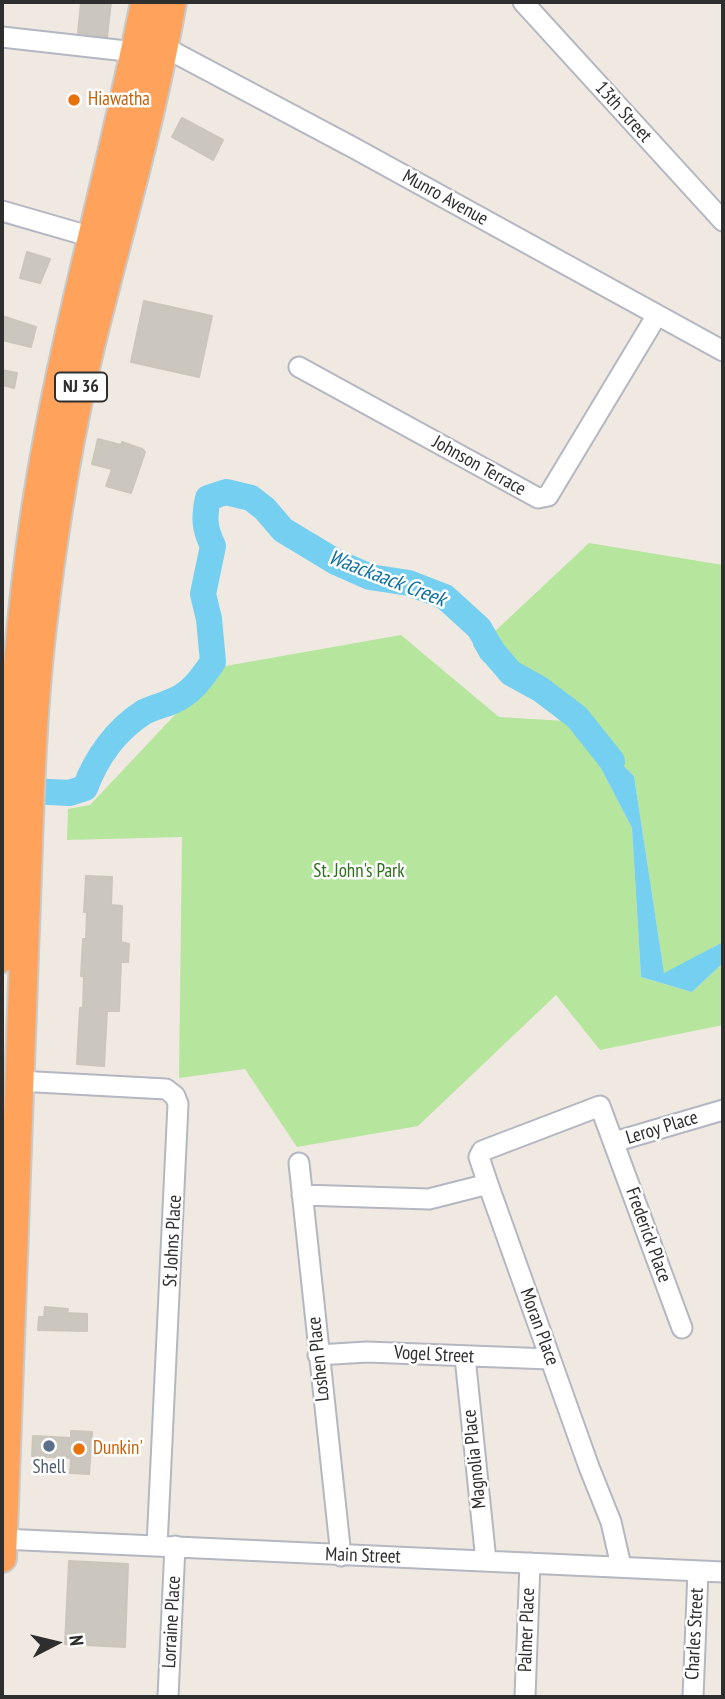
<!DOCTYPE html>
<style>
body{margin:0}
#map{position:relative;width:725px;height:1699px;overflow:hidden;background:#efe9e1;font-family:"PT Sans Narrow",sans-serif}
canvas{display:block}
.frame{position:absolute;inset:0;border:4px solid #2e2e2e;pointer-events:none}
.north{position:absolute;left:21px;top:1608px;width:70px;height:70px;-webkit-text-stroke:5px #fff;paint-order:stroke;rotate:83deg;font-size:19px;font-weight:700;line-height:28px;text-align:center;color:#2e2e2e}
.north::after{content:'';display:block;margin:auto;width:24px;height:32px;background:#2e2e2e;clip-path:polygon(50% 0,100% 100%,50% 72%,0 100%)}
</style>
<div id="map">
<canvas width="725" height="1699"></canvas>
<div class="frame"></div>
<div class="north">N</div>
</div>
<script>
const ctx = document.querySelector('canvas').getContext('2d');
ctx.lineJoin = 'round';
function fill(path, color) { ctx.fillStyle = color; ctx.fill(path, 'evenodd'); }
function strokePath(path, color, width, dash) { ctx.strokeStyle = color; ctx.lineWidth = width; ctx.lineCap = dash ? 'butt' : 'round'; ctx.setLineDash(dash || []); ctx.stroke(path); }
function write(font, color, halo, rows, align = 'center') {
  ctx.font = font + ' "PT Sans Narrow",sans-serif'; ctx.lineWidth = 5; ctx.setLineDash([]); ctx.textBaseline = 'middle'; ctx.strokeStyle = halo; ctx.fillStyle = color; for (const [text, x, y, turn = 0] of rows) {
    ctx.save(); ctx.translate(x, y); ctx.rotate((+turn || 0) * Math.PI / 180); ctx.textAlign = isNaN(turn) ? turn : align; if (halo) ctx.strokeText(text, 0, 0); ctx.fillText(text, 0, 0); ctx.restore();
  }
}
const green = new Path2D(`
 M589 543 723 565V942L664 974 634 776 490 636Z
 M401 635 499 717 565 721 593 753 632 828 641 977 692 992 723 963V1025L600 1050 556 995 418 1126 297 1147 245 1069 179 1078 182 837 67 840 68 809 90 805 220 667Z`);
const water = new Path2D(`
 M480 635 490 636 634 776 664 973 723 942V963L692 992 641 977 632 828 593 753 551 705 495 672 481 659 473 645Z`);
const river = new Path2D(`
 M10 790 69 793 85 788C96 758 116 730 144 712 154 707 165 705 175 700 193 692 202 677 213 662L209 619 203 594 213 546C204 528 204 517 208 498L226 492 251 498 265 509 283 530 336 562 370 577 409 583 445 597 479 628 493 652 511 673 540 689 577 717 612 761`);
const building = new Path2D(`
 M81 2H111L107 37 78 33Z
 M182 118 223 140 213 160 172 137Z
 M27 252 50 259 40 283 20 278Z
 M144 301 212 316 199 377 131 362Z
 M2 316 36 327 31 347 2 340Z
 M2 370 17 373 14 388 2 385Z
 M98 439 121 445 122 442 142 449 145 452 131 493 106 486 112 469 92 464Z
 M86 876 112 877 111 905 122 906 121 942 129 944 128 962H121L119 1011H107L104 1066 77 1064 80 1008H83L84 976H81L83 939H86L87 912H84Z
 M45 1307 68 1309 67 1313 87 1314V1331L38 1330 39 1317H44Z
 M71 1431 92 1432 89 1474 70 1473 71 1458 32 1456 33 1436 71 1438Z
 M69 1561 128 1564 125 1647 65 1644Z`);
const minor = new Path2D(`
 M523 2 723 221
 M2 37 135 52
 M164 47 354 148 723 351
 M2 211 92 237
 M299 367 538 498 548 496 657 315
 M18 1081 166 1089 175 1096 178 1104 157 1546
 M614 1142 723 1110
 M299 1163 341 1556
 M302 1195 429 1199 488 1184
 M318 1355 367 1352 550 1359
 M465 1357 486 1561
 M2 1539 723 1572
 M621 1566 611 1522 589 1467 488 1184 479 1157 482 1151 600 1106 682 1328
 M168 1697 175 1546
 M525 1697 530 1563
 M693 1697 698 1571`);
const highway = new Path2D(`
 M2 958C9 798 14 637 41 478 68 318 114 162 145 2
 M2 1558C11 1348 16 1137 25 927 29 830 30 732 41 635 52 539 67 442 90 347 118 232 152 119 172 2`);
const markers = [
 [74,100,7,"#e8710a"],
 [49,1446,7,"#5c6f8a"],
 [79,1449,7,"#e8710a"]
];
const shields = [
 [81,387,52]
];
const shieldNames = [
 ["NJ 36",81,387]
];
const foodNames = [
 ["Hiawatha",88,100],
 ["Dunkin'",93,1449]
];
const streetNames = [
 ["13th Street",623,112,48],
 ["Munro Avenue",445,198,29],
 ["Johnson Terrace",479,466,29],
 ["Leroy Place",662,1128,-17],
 ["Frederick Place",648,1235,70],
 ["St Johns Place",173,1241,-87],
 ["Moran Place",539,1327,70],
 ["Vogel Street",434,1355,3],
 ["Loshen Place",319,1359,-96],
 ["Magnolia Place",475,1459,-96],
 ["Main Street",363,1556,2],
 ["Lorraine Place",172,1622,-87],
 ["Palmer Place",527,1630,-88],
 ["Charles Street",695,1634,-87]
];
const parkNames = [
 ["St. John's Park",359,872]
];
const serviceNames = [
 ["Shell",49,1468]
];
const waterNames = [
 ["Waackaack Creek",387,579,21]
];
fill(green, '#b6e59e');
fill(water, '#75cff0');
strokePath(river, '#75cff0', 26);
fill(building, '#cbc7bf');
strokePath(building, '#cbc5ba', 2);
strokePath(minor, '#b4b7c1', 23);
strokePath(highway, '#c9c9c9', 32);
strokePath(minor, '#fff', 19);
strokePath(highway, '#ffa35c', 28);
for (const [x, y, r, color] of markers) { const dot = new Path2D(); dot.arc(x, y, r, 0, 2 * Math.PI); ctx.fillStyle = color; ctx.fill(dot); strokePath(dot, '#fff', 2.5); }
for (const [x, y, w] of shields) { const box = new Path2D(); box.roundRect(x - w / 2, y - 14.5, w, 29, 5); ctx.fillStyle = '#fff'; ctx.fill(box); strokePath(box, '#2e2e2e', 2); }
write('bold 18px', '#2e2e2e', null, shieldNames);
write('19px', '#c56008', '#fff', foodNames, 'left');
write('19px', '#2e2e2e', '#fff', streetNames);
write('19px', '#2c6e1b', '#fff', parkNames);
write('19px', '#4e5e75', '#fff', serviceNames);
write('italic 21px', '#0d6fa3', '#fff', waterNames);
</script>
